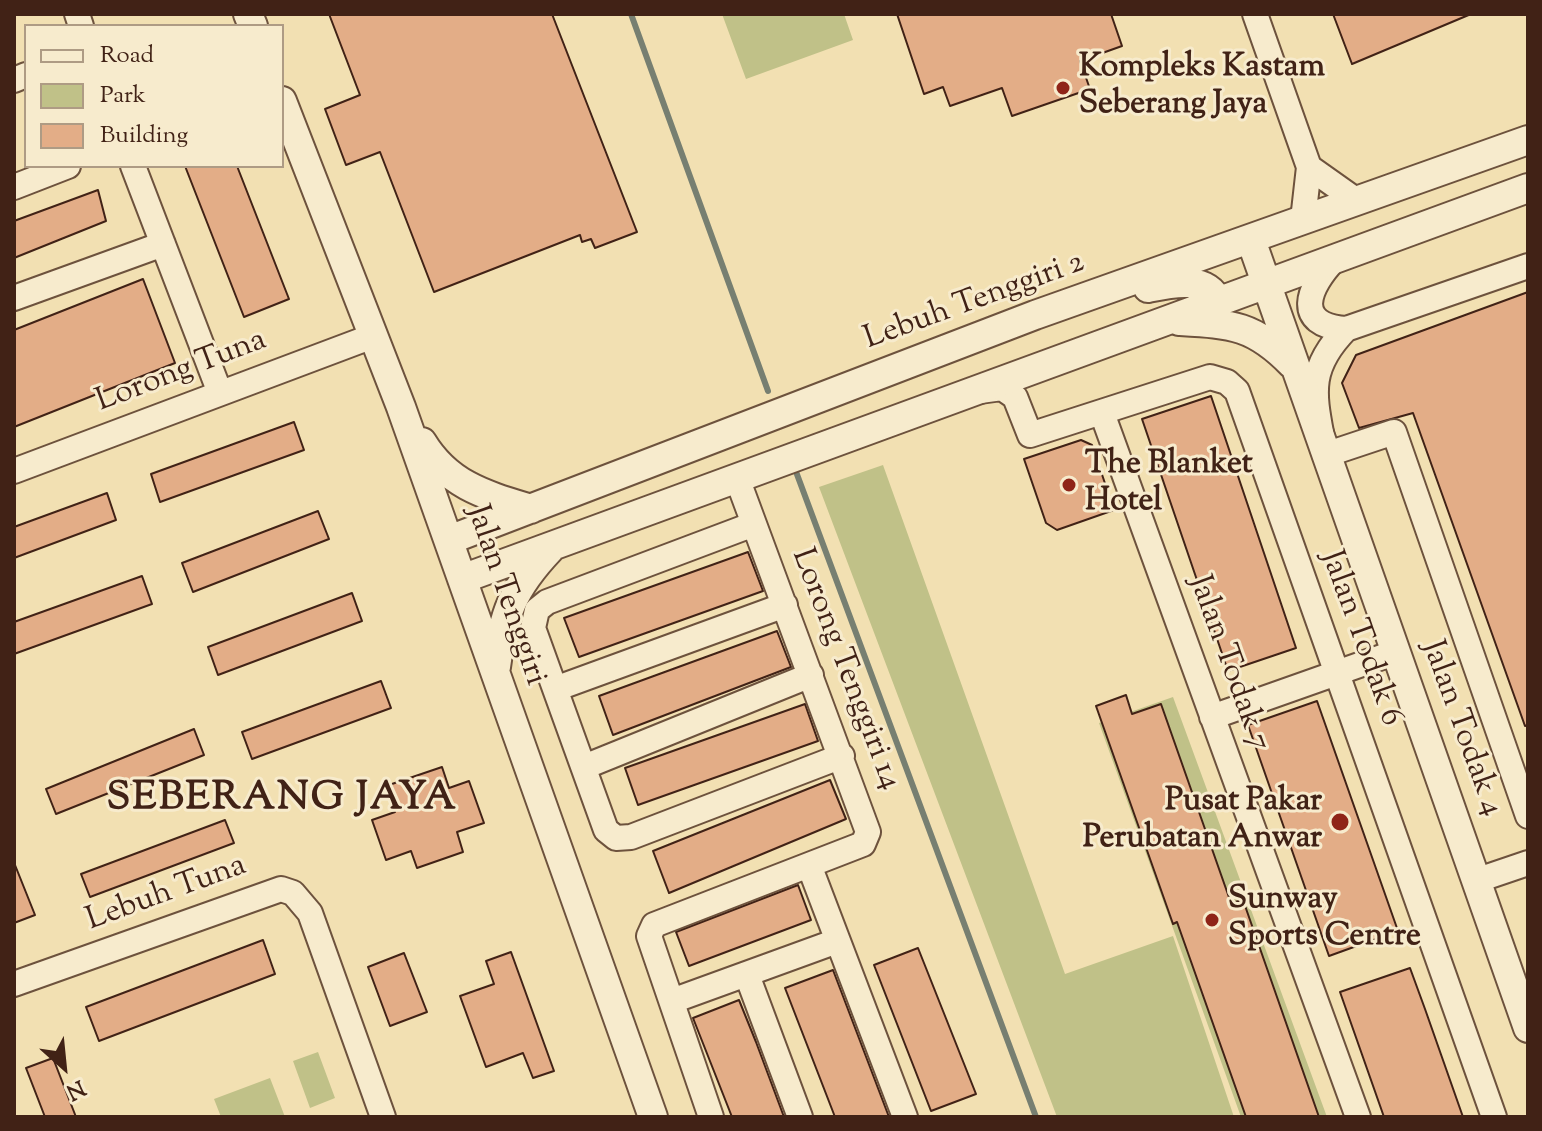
<!DOCTYPE html>
<style>
body{margin:0}
#map{position:relative;width:1542px;height:1131px;overflow:hidden;background:#f2e0b2;font-family:"Sorts Mill Goudy",serif}
canvas{display:block}
.frame{position:absolute;inset:0;border:16px solid #412216;pointer-events:none}
.legend{position:absolute;left:24px;top:24px;width:260px;height:144px;box-sizing:border-box;background:#f7ebcd;border:2px solid #ae9b84;margin:0;padding:10px 14px;list-style:none;font-size:24px;color:#412216}
.legend li{display:flex;align-items:center;gap:16px;height:40px}
.legend b{width:40px;border:2px solid #ae9b84}
.north{position:absolute;left:24px;top:1027px;width:80px;height:80px;-webkit-text-stroke:6px #f7ebcd;paint-order:stroke;rotate:153deg;font-size:22px;font-weight:700;line-height:32px;text-align:center;color:#412216}
.north::after{content:'';display:block;margin:auto;width:28px;height:36px;background:#412216;clip-path:polygon(50% 0,100% 100%,50% 72%,0 100%)}
</style>
<div id="map">
<canvas width="1542" height="1131"></canvas>
<div class="frame"></div>
<ul class="legend">
<li><b style="height:10px;background:#f7ebcd"></b>Road</li>
<li><b style="height:22px;background:#c0c188"></b>Park</li>
<li><b style="height:22px;background:#e3ad87"></b>Building</li>
</ul>
<div class="north">N</div>
</div>
<script>
const ctx = document.querySelector('canvas').getContext('2d');
ctx.lineJoin = 'round';
function fill(path, color) { ctx.fillStyle = color; ctx.fill(path, 'evenodd'); }
function strokePath(path, color, width, dash) { ctx.strokeStyle = color; ctx.lineWidth = width; ctx.lineCap = dash ? 'butt' : 'round'; ctx.setLineDash(dash || []); ctx.stroke(path); }
function write(font, color, halo, rows, align = 'center') {
  ctx.font = font + ' "Sorts Mill Goudy",serif'; ctx.lineWidth = 6; ctx.setLineDash([]); ctx.textBaseline = 'middle'; ctx.strokeStyle = halo; ctx.fillStyle = color; for (const [text, x, y, turn = 0] of rows) {
    ctx.save(); ctx.translate(x, y); ctx.rotate((+turn || 0) * Math.PI / 180); ctx.textAlign = isNaN(turn) ? turn : align; if (halo) ctx.strokeText(text, 0, 0); ctx.fillText(text, 0, 0); ctx.restore();
  }
}
const green = new Path2D(`
 M722 14H844L853 40 746 79Z
 M883 465 1065 974 1173 936 1234 1117H1057L819 487Z
 M1173 697 1327 1117H1241L1099 723Z
 M318 1052 335 1098 310 1108 293 1061Z
 M270 1078 285 1117H221L214 1099Z`);
const stream = new Path2D(`
 M631 14 768 391
 M795 469 1036 1117`);
const building = new Path2D(`
 M329 14H552L637 232 595 248 591 239 582 242 580 235 434 292 380 152 346 165 325 109 360 95Z
 M897 14H1111L1122 46 1080 61 1090 89 1012 116 1002 88 950 106 943 87 924 94Z
 M1333 14H1471L1352 64Z
 M185 166H237L289 299 244 317Z
 M98 190 106 221 14 258V221Z
 M143 279 175 363 14 427V330Z
 M1528 292V725L1525 726 1413 413 1359 428 1342 383 1356 355Z
 M1211 396 1296 648 1228 671 1142 419Z
 M294 422 304 450 160 502 151 474Z
 M1081 440 1092 445 1114 510 1057 530 1046 523 1024 459Z
 M107 493 116 520 14 558V527Z
 M318 511 329 539 193 592 182 563Z
 M748 552 763 591 579 657 564 618Z
 M142 576 152 604 14 654V622Z
 M352 593 362 621 218 675 208 647Z
 M777 631 791 667 613 735 599 696Z
 M381 681 391 708 252 759 242 732Z
 M1126 695 1132 714 1161 704 1231 903 1243 900 1319 1117H1246L1177 922 1173 924 1096 706Z
 M1317 701 1398 931 1329 956 1248 725Z
 M805 704 818 741 638 805 625 768Z
 M194 729 204 755 56 814 46 789Z
 M442 767 449 788 469 781 484 823 457 832 463 852 417 868 411 851 386 860 372 820 395 812 386 786Z
 M830 780 846 819 669 893 653 851Z
 M225 820 234 843 90 897 81 874Z
 M15 865 35 915 14 923V866Z
 M798 885 811 920 689 966 676 932Z
 M263 940 275 974 99 1041 86 1007Z
 M918 948 976 1094 931 1111 874 965Z
 M511 952 554 1071 533 1078 523 1053 486 1067 460 996 494 984 486 961Z
 M404 953 427 1012 390 1026 368 967Z
 M1410 968 1425 1009 1463 1117H1384L1340 992Z
 M833 970 889 1117H835L785 988Z
 M739 1000 756 1042 784 1117H732L693 1018Z
 M53 1058 76 1117H45L26 1068Z`);
const minor = new Path2D(`
 M77 14 81 26
 M1255 14 1309 167 1357 201
 M14 80 26 75
 M133 166 220 393
 M14 187 68 166
 M1303 220 1309 167
 M1335 259C1308 287 1292 325 1346 329
 M1528 266 1346 329C1303 373 1316 400 1325 455L1394 432 1528 816
 M14 298 163 244
 M980 391 1002 388 1015 397 1030 435 1210 377 1227 382 1237 391 1494 1117
 M1102 413 1358 1117
 M14 471 373 336
 M754 524 547 602 537 610 533 628 606 830 616 838 631 837 842 756
 M555 689 785 605
 M1212 717 1396 652
 M584 767 811 675
 M809 865 905 1117
 M1478 880 1528 863
 M747 975 800 1117
 M14 984 281 889 293 893 310 913 383 1117
 M672 1001 837 941
 M711 1117 649 936 654 925 863 844 868 832 737 478`);
const tertiary = new Path2D(`
 M248 14 253 26
 M282 101 401 407 653 1117
 M1251 240 1528 1028
 M1148 288C1172 283 1207 275 1218 302
 M1179 321C1232 324 1254 325 1292 364
 M422 442C448 485 485 495 531 509
 M449 540 1035 315 1528 140
 M462 579 1528 188
 M496 667C503 614 513 588 550 549`);
const markers = [
 [1063,88,8,"#8f2418"],
 [1069,485,8,"#8f2418"],
 [1340,822,10,"#8f2418"],
 [1212,920,8,"#8f2418"]
];
const poiNames = [
 ["Kompleks Kastam",1079,70],
 ["Seberang Jaya",1079,107],
 ["The Blanket",1085,467],
 ["Hotel",1085,504],
 ["Pusat Pakar",1322,804,"right"],
 ["Perubatan Anwar",1322,841,"right"],
 ["Sunway",1228,902],
 ["Sports Centre",1228,939]
];
const streetNames = [
 ["Lebuh Tenggiri 2",975,303,-20],
 ["Lorong Tuna",182,373,-21],
 ["Jalan Tenggiri",504,596,71],
 ["Jalan Todak 6",1359,639,70],
 ["Jalan Todak 7",1227,664,70],
 ["Lorong Tenggiri 14",844,670,69],
 ["Jalan Todak 4",1460,729,70],
 ["Lebuh Tuna",167,895,-20]
];
const districtNames = [
 ["SEBERANG JAYA",282,801]
];
fill(green, '#c0c188');
strokePath(stream, '#777f71', 6);
fill(building, '#e3ad87');
strokePath(building, '#412216', 2);
strokePath(minor, '#6d523d', 28);
strokePath(tertiary, '#6d523d', 32);
strokePath(minor, '#f7ebcd', 24);
strokePath(tertiary, '#f7ebcd', 28);
for (const [x, y, r, color] of markers) { const dot = new Path2D(); dot.arc(x, y, r, 0, 2 * Math.PI); ctx.fillStyle = color; ctx.fill(dot); strokePath(dot, '#f7ebcd', 3); }
write('bold 32px', '#412216', '#f7ebcd', poiNames, 'left');
write('32px', '#412216', '#f7ebcd', streetNames);
ctx.letterSpacing = '2px';
write('bold 40px', '#412216', '#f7ebcd', districtNames);
ctx.letterSpacing = '0px';
</script>
